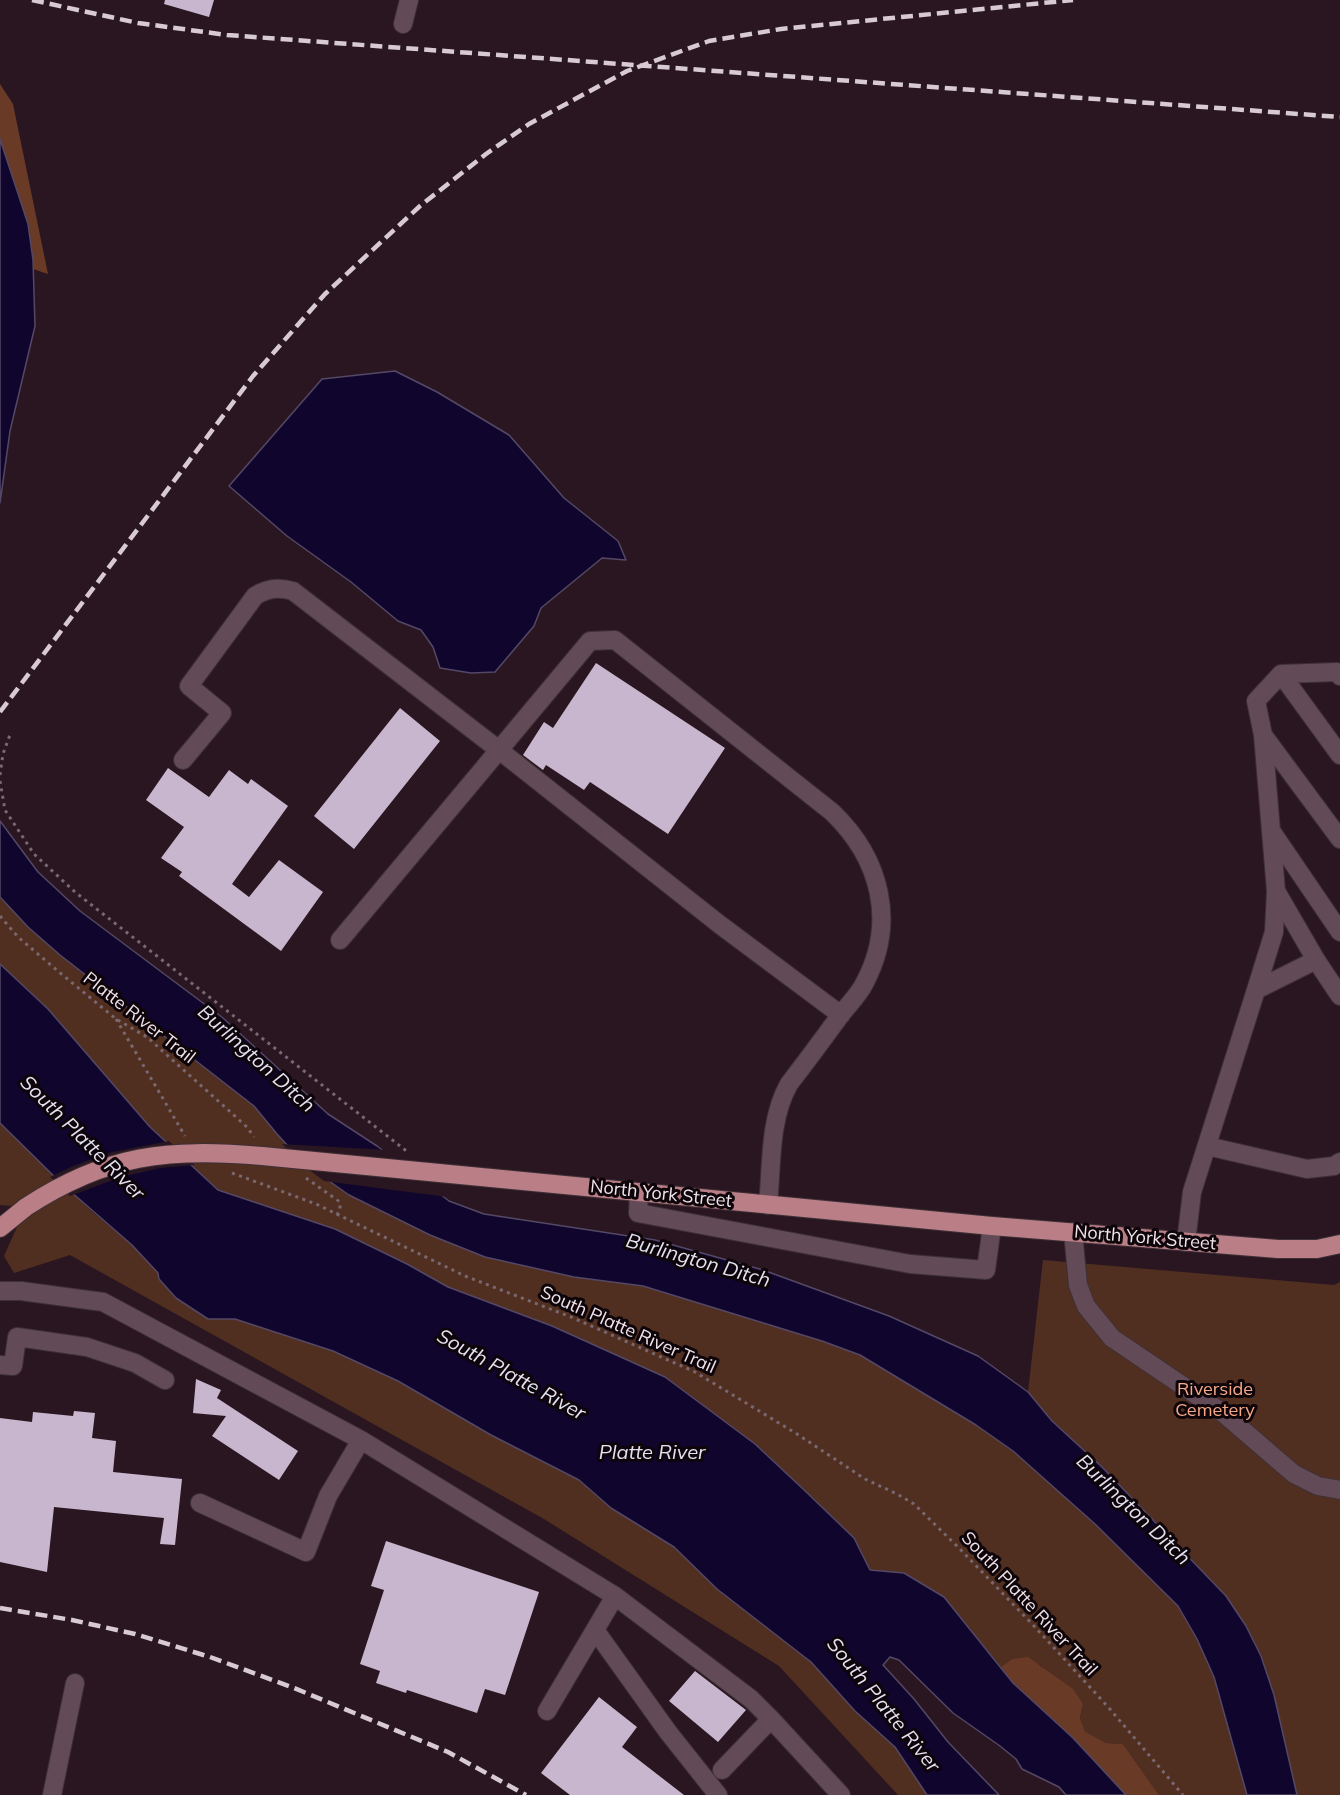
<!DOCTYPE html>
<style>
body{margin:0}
canvas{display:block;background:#291621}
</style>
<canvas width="1340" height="1795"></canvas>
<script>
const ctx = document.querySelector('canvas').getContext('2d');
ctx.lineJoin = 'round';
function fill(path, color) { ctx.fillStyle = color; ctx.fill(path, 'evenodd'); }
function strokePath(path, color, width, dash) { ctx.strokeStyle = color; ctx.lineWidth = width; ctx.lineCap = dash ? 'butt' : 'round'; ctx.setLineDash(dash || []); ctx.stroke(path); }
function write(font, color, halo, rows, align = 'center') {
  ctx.font = font + ' Mulish,sans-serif'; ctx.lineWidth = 6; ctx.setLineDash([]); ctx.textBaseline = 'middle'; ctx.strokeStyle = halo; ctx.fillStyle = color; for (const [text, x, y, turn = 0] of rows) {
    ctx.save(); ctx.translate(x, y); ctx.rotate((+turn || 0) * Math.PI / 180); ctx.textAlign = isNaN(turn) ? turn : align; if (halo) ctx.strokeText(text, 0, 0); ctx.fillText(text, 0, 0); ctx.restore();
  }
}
const green = new Path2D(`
 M0 897 28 927 60 955 254 1106 277 1134 302 1161 349 1195 430 1235 485 1257 574 1277 643 1286 822 1341 860 1355 976 1425 1013 1451 1095 1524 1178 1606 1197 1639 1214 1677 1247 1795H1159L1123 1744 1106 1743 1085 1733 1080 1718 1083 1704 1040 1665 1012 1659 1001 1667 944 1597 904 1573 870 1570 854 1538 802 1488 755 1444 665 1377 634 1365 588 1342 448 1287 407 1264 335 1229 218 1190 150 1127 48 1009 0 964Z
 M0 1123 62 1184 64 1183 90 1210 132 1245 159 1273 176 1298 207 1319H235L333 1351 398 1381 491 1435 579 1480 611 1508 674 1547 717 1589 811 1662 855 1711 895 1747 927 1795H898L779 1666 544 1519 70 1255 14 1273 4 1256 26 1207 0 1205Z
 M1043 1260 1334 1285 1340 1282V1795H1297L1274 1695 1261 1656 1246 1626 1226 1596 1102 1467 1052 1421 1028 1392Z`);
const forest = new Path2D(`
 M0 84 13 104 48 274 33 269 28 224 0 139Z
 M1028 1657 1073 1689 1083 1704 1080 1718 1085 1732 1106 1743 1123 1744 1159 1795H1126L1013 1683 1001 1667 1012 1659Z`);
const water = new Path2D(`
 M0 139 28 224 33 260 35 326 10 431 0 503Z
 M395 371 437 392 509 435 564 498 618 541 626 560 602 558 541 608 534 626 495 672 471 673 440 668 433 647 421 630 398 621 351 582 287 536 229 486 322 379Z
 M0 821 38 872 80 911 223 1018 328 1114 377 1146 449 1201 484 1214 655 1240 763 1270 889 1316 978 1356 1028 1392 1052 1421 1102 1467 1226 1596 1246 1626 1261 1656 1274 1695 1297 1795H1247L1214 1677 1197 1639 1178 1606 1095 1524 1013 1451 976 1425 860 1355 822 1341 643 1286 574 1277 485 1257 430 1235 349 1195 325 1178 302 1161 277 1134 254 1106 60 955 28 927 0 897Z
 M0 964 48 1009 150 1127 218 1190 335 1229 407 1264 448 1287 552 1326 665 1377 755 1444 802 1488 854 1538 870 1570 904 1573 944 1597 1013 1683 1073 1738 1126 1795H1066L1059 1787 1022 1769 1016 1759 1000 1746 953 1713 899 1660 890 1657 883 1665 914 1699 948 1742 999 1795H927L895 1747 855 1711 811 1662 717 1589 674 1547 611 1508 579 1480 491 1435 398 1381 333 1351 235 1319H208L176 1298 159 1279 158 1273 132 1245 62 1184 0 1123Z`);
const pier = new Path2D(`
 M169 1141 195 1165 160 1168 121 1177 70 1196 50 1177 73 1166 112 1152Z
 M282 1144 388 1150 433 1184 447 1197 324 1181 300 1163Z`);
const building = new Path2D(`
 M165 0H214L209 17 164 4Z
 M596 663 725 748 668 834 590 782 584 790 546 765 543 770 523 755 544 722 553 728Z
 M400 708 440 741 354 849 314 816Z
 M168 768 209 797 229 770 248 784 251 779 288 806 232 884 249 897 279 860 323 892 281 951 179 876 182 872 161 858 184 827 146 800Z
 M196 1379 221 1390 217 1398 298 1451 279 1480 212 1436 226 1416 193 1413Z
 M74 1411 95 1413 92 1438 116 1441 113 1472 182 1479 175 1545 160 1544 164 1518 54 1507 47 1572 0 1562V1418L32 1422 33 1412 73 1416Z
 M386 1541 539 1592 505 1695 485 1689 477 1713 407 1690 406 1693 376 1683 380 1671 360 1664 384 1590 371 1586Z
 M695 1671 746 1710 718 1742 669 1701Z
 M599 1697 637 1727 622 1747 684 1795H570L541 1773Z`);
const path = new Path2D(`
 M0 775 3 754 11 732
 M0 781 5 810 34 854 75 892 409 1153
 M0 916 18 937 59 972 116 1019 147 1037 247 1127 254 1137
 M116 1019 185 1136
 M232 1173 316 1204 465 1276 571 1317 695 1372 797 1434 865 1479 897 1494 914 1504 958 1547 1034 1626 1109 1708 1183 1795
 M306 1178 340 1202V1209L337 1215`);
const minor = new Path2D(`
 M403 24 409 0
 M1281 674 1340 755
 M1263 735 1340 839
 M183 760 222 713 189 686 255 596C267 588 280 587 293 591L499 750 340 940
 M1272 832 1340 932
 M1316 960 1276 891 1263 735 1256 701 1281 674 1337 672 1340 676
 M1256 990 1274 932 1276 891
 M1207 1146 1307 1169 1334 1166 1340 1162
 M639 1192 638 1213 910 1264 986 1270 992 1226
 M768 1205C772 1165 769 1119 789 1084 806 1062 823 1039 839 1017 847 1006 858 996 864 984 897 923 881 859 832 812L615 640 590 641 499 750 719 924 841 1015
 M1073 1232 1078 1285 1086 1306 1112 1338 1223 1413 1294 1474 1318 1486 1340 1490
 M1186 1242 1192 1192 1256 990 1316 960 1340 996
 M0 1291H21L103 1302 361 1440 328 1496 306 1552 200 1503
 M0 1365 13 1366 17 1337 87 1347 135 1363 165 1380
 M361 1440 615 1596 751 1699 771 1719
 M595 1630 668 1732 718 1795
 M547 1711 615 1596
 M722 1770 771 1719 841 1795
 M52 1795 75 1683`);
const major = new Path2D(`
 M262 1156 992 1226 1278 1249H1317L1340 1244
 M0 1228 26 1207`);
const rail = new Path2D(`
 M32 0 138 23 227 35 1340 117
 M0 712 253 376 325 294 420 206 486 154 529 124 627 71 709 41 781 29 1073 0
 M0 1608 72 1620 135 1634 210 1657 294 1688 448 1752 526 1795`);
const majorBridge = new Path2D(`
 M26 1207C107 1154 168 1148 262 1156`);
const streetNames = [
 ["Platte River Trail",139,1018,38],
 ["North York Street",661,1194,6],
 ["North York Street",1145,1238,5],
 ["South Platte River Trail",628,1330,24],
 ["South Platte River Trail",1029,1604,47]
];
const parkNames = [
 ["Riverside",1215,1390],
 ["Cemetery",1215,1411]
];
const waterNames = [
 ["Burlington Ditch",256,1059,42],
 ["South Platte River",82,1138,45],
 ["Burlington Ditch",698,1261,16],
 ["South Platte River",511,1375,29],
 ["Platte River",652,1453],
 ["Burlington Ditch",1133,1510,44],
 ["South Platte River",883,1705,51]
];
fill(green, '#512f20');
fill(forest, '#693a25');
fill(water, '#10062d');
strokePath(water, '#544866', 1.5);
fill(pier, '#291621');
fill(building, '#c7b6cd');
strokePath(minor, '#3e3037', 20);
strokePath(major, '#3e3037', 20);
strokePath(path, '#796871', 3, [3, 4.5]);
strokePath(minor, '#624b57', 18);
strokePath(major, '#ba7e86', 18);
strokePath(rail, '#d8cad1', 4.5, [12, 6]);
strokePath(majorBridge, '#3e3037', 20, []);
strokePath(majorBridge, '#ba7e86', 18);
write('18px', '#f1e3ea', '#0d0509', streetNames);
write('18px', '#f7a987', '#0d0509', parkNames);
write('italic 20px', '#e3e2f2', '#0d0509', waterNames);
</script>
